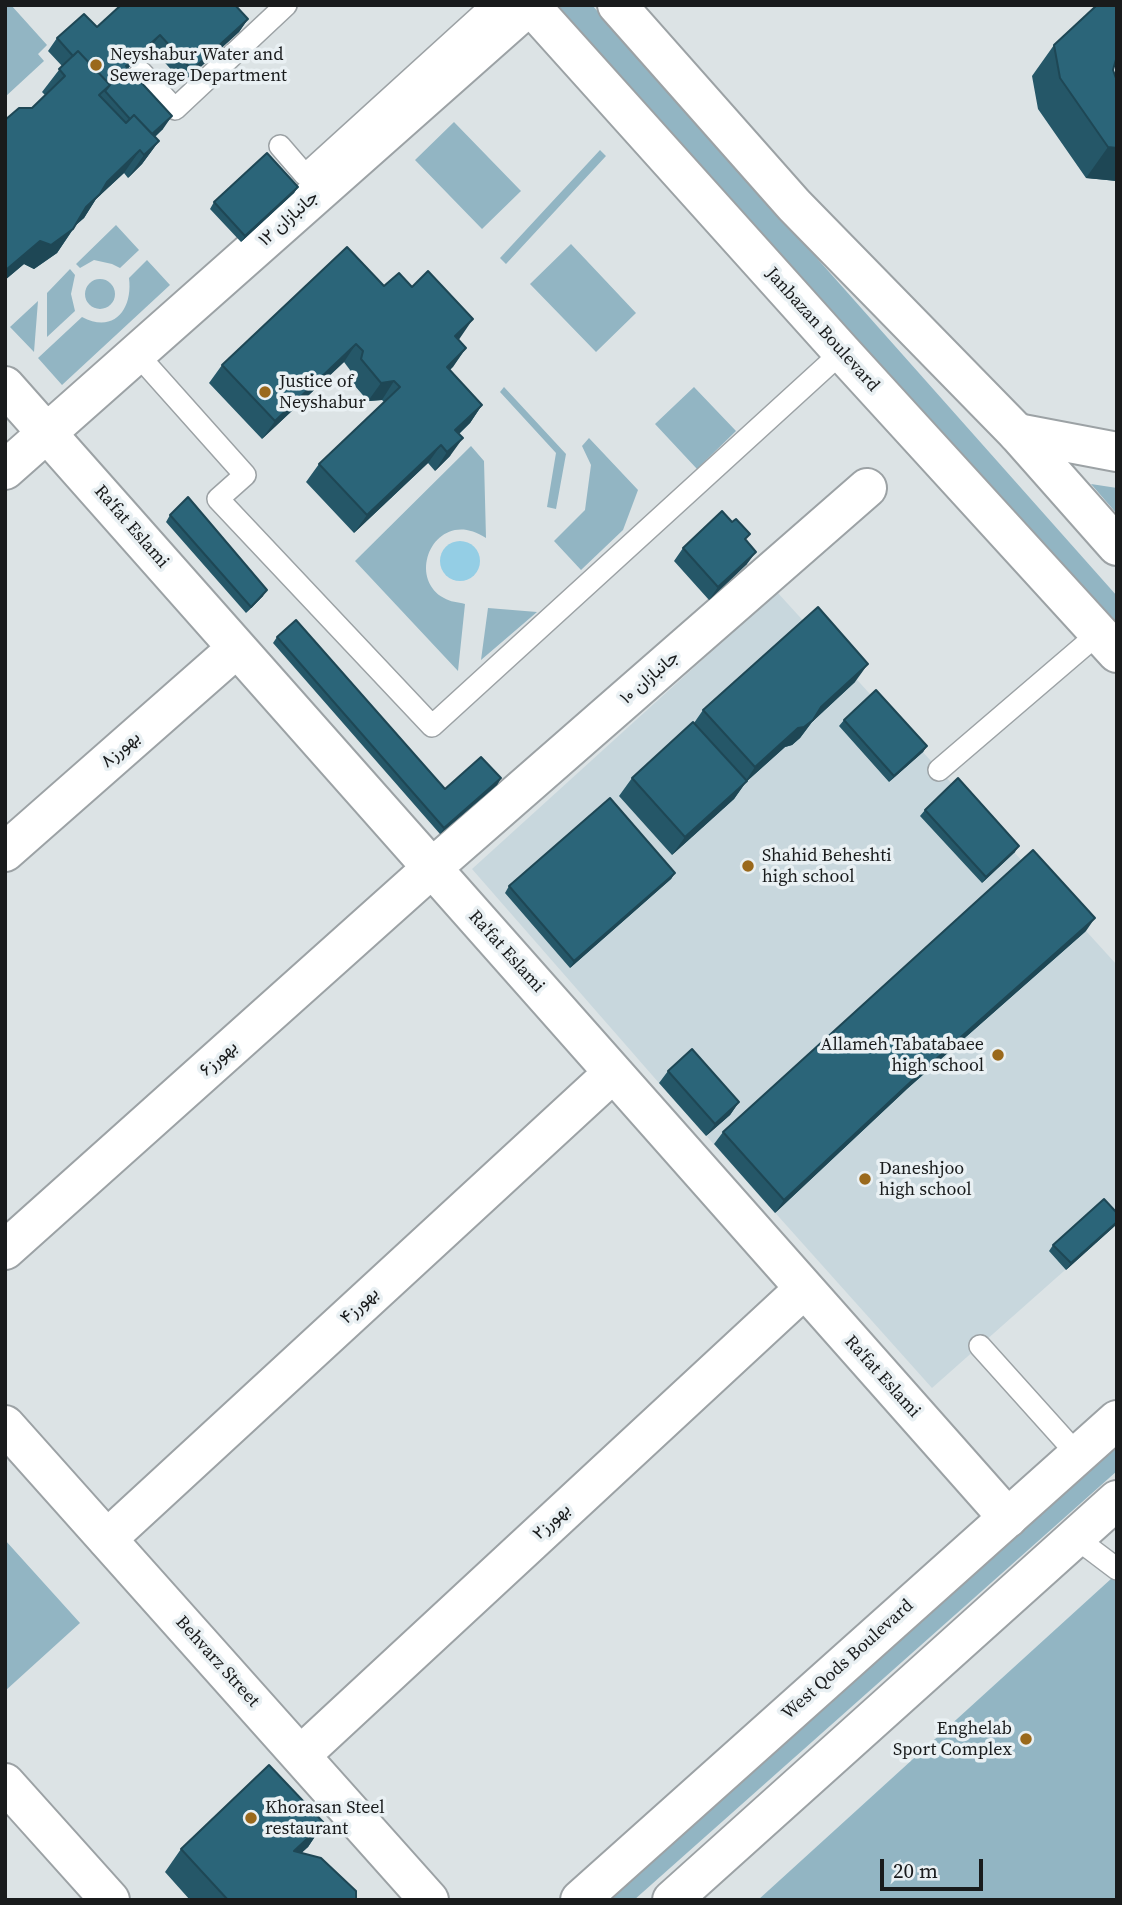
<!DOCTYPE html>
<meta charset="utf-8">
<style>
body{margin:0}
#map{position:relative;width:1122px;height:1905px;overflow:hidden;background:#dce3e5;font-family:"Source Serif 4",serif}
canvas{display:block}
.frame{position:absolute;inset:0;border:7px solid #191b1c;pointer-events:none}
.scale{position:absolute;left:880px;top:1859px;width:103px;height:32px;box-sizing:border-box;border:4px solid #191b1c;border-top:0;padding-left:9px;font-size:21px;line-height:24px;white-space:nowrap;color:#191b1c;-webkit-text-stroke:5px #e9f0f3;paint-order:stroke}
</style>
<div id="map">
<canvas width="1122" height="1905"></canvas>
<div class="frame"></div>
<div class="scale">20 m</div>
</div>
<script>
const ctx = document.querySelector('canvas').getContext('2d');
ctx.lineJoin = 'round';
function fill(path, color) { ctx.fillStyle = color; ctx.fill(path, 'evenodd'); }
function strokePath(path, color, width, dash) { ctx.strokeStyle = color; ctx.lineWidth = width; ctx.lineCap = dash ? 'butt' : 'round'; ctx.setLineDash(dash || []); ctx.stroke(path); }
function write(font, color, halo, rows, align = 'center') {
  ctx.font = font + ' "Source Serif 4",Vazirmatn,serif'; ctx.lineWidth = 7; ctx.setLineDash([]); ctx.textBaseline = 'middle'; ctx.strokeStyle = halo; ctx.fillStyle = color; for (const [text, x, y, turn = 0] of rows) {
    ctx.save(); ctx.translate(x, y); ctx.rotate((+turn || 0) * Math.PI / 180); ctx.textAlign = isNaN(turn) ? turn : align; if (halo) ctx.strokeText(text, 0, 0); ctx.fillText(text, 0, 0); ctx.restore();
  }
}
const built = new Path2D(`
 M777 592 1117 965V1224L932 1388 659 1083 472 869Z`);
const green = new Path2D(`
 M5 5H11L47 45 38 54 44 61 5 97Z
 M555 5H592L1117 596V627Z
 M454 122 521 191 482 229 415 160Z
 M600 150 606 156 506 264 500 258Z
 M116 225 139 250 120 268 112 264 94 260 80 268 76 264Z
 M571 244 636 313 596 352 530 284Z
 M147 260 170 285 62 385 38 358 82 317C114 334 133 309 129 278Z
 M70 269 75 275 71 294 75 311 47 337V293Z
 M85 294a15 15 0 1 1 30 0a15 15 0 1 1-30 0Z
 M38 301 34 352 10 327Z
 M504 387 566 454 556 509 547 507 556 453 500 392Z
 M694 387 736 431 697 469 655 424Z
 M589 438 638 490 623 530 581 570 554 541 585 510 591 465 582 446Z
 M471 446 484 461 486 538C437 505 404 576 444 598 450 602 458 602 465 604L458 671 355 561Z
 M1091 484 1117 488V514Z
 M488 608 537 612 481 660Z
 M1117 1445V1471L634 1900H608Z
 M5 1540 80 1623 5 1691Z
 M1117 1574V1900H758L1112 1578Z`);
const water = new Path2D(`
 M440 561a20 20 0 1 1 40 0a20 20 0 1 1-40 0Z`);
const service = new Path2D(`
 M141 72 175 109 286 5
 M280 146 305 175 492 5
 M137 354 245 475 218 499 432 726 842 352
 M939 770 1099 633
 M980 1346 1078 1455
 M1076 1538 1117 1569`);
const minor = new Path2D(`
 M5 386 1008 1518
 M1017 433 1117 452
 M5 470 530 5
 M5 852 237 648
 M5 1250 432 868 867 488
 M107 1539 613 1073
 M301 1755 804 1289
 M5 1783 110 1900`);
const tertiary = new Path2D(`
 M5 1425 429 1900`);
const secondary = new Path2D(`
 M580 1900 1117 1420
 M672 1900 1117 1500`);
const primary = new Path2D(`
 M530 5 842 352 1117 653
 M617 5 794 205 1017 433 1117 546`);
const wall = new Path2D(`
 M248 19 239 32 183 83 151 47 128 68 163 129 155 137 159 141 142 164 128 178 124 173 96 199 84 218 76 225 57 253 34 269 24 264 5 280V120L32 108 45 95 42 92 62 66 48 51 57 38 97 27Z
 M1054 45 1114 67 1113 70 1117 81V181L1086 178 1038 109 1032 76Z
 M298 187 294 193 241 242 210 209 214 202Z
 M384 286 460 338 458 340 466 348 450 370 482 405 470 423 459 434 450 456 435 471 428 463 354 533 306 482 319 464 384 402 382 400 368 401 348 378 350 370 344 362 262 439 209 383 222 365Z
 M170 515 263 596 246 613 166 522Z
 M746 540 747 564 709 600 674 561 683 548Z
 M277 637 445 789 501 778 497 785 440 834 273 643Z
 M855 682 812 722 800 738 792 745 785 747 746 782 734 799 672 855 619 796 632 778 694 723 703 710Z
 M844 720 927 746 923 752 889 782 839 726Z
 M925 810 1015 852 982 883 920 816Z
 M675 873 671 879 570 968 505 893 509 886Z
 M1086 931 908 1088 775 1213 714 1144 723 1132Z
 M668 1071 739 1102 730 1115 706 1136 659 1083Z
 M1117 1224 1066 1270 1049 1251 1053 1245Z
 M324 1823 308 1847 301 1853 356 1900H190L165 1872 181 1849Z`);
const shadedWall = new Path2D(`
 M248 19 239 32 183 83 192 70Z
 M160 35 151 47 117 78 126 66Z
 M172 116 163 129 140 150 124 173 96 199 84 218 70 230 86 207 107 182 148 138Z
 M159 141 142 164 128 178 144 155Z
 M1108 147 1117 148V181L1086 178Z
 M298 187 294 193 241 242 245 236Z
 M73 229 57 253 34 269 24 264 5 280V271L7 269 40 241Z
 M473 319 460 338 442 354 455 336Z
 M356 344 344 362 262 439 275 421Z
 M466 348 453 367 434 385 447 367Z
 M394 381 382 400 368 401 381 383Z
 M482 405 470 423 443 449 455 430Z
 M463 438 450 456 435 471 447 452Z
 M441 445 428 463 354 533 367 515Z
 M756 552 747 564 709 600 718 587Z
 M267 590 263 596 246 613 251 607Z
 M868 664 855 682 812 722 800 738 792 745 785 747 746 782 734 799 672 855 685 837 743 785 755 767Z
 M927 746 923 752 889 782 894 776Z
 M501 778 497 785 440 834 444 828Z
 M1019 846 1015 852 982 883 986 877Z
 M675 873 671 879 570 968 574 961Z
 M1095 918 1086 931 908 1088 775 1213 784 1200 917 1076Z
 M739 1102 730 1115 706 1136 715 1124Z
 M1117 1222V1224L1066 1270 1071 1263Z
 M324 1823 308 1847 278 1875 294 1851Z`);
const building = new Path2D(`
 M121 5H235L248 19 192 70 160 35 126 66 172 116 152 134 134 115 130 119 105 91 110 85 78 51 73 56 57 38 84 14 97 27Z
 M1097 5H1117V56L1113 70 1117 81V148L1108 147 1060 78 1054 45Z
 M78 51 110 85 99 95 126 123 134 115 159 141 144 155 140 150 107 182 100 194 86 207 73 229 51 245 40 241 7 269 5 275V120L19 108H32L65 76 59 69Z
 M267 153 298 187 245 236 214 202Z
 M347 247 384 286 399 273 412 287 428 271 473 319 455 336 466 348 447 367 482 405 455 430 463 438 447 452 441 445 367 515 319 464 400 387 394 381 381 383 361 359 363 351 356 344 275 421 222 365Z
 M188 497 267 590 251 607 170 515Z
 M722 511 732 522 736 519 750 534 745 539 756 552 718 587 683 548Z
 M818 607 868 664 821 707 813 720 804 727 798 728 755 767 703 710Z
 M296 620 445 789 481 757 501 778 444 828 277 637Z
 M876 690 927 746 894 776 844 720Z
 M693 722 747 781 685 837 632 778Z
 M958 778 1019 846 986 877 925 810Z
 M610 798 675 873 574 961 509 886Z
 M1033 850 1095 918 917 1076 784 1200 723 1132Z
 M692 1049 739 1102 715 1124 668 1071Z
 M1104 1199 1117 1213V1222L1071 1263 1053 1245Z
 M269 1765 324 1823 294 1851 321 1858 356 1891V1900H228L181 1849Z`);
const markers = [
 [96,65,7,"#9a691c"],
 [265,392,7,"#9a691c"],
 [748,866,7,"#9a691c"],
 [998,1055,7,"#9a691c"],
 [865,1179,7,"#9a691c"],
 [1026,1739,7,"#9a691c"],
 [251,1818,7,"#9a691c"]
];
const poiNames = [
 ["Neyshabur Water and",110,55],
 ["Sewerage Department",110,76],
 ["Justice of",279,382],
 ["Neyshabur",279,403],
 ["Shahid Beheshti",762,856],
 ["high school",762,877],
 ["Allameh Tabatabaee",984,1045,"right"],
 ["high school",984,1066,"right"],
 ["Daneshjoo",879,1169],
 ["high school",879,1190],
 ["Enghelab",1012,1729,"right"],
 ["Sport Complex",1012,1750,"right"],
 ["Khorasan Steel",265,1808],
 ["restaurant",265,1829]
];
const streetNames = [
 ["جانبازان ۱۲",289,219,-42],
 ["Janbazan Boulevard",822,330,48],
 ["Ra'fat Eslami",131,527,49],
 ["جانبازان ۱۰",650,678,-41],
 ["بهورز۸",121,750,-41],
 ["Ra'fat Eslami",506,952,48],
 ["بهورز۶",219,1059,-42],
 ["بهورز۴",360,1306,-43],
 ["Ra'fat Eslami",882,1377,48],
 ["بهورز۲",552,1522,-43],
 ["West Qods Boulevard",848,1660,-42],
 ["Behvarz Street",217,1662,48]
];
fill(built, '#c8d7dd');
fill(green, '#92b5c3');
fill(water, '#94cee5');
strokePath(service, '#9ca2a5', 24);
strokePath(minor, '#9ca2a5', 42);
strokePath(tertiary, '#9ca2a5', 42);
strokePath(secondary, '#9ca2a5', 42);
strokePath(primary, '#9ca2a5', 42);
strokePath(service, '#fff', 21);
strokePath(minor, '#fff', 38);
strokePath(tertiary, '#fff', 38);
strokePath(secondary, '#fff', 38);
strokePath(primary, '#fff', 38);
fill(wall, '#255768');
fill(shadedWall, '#1e4755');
fill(building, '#2b6579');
strokePath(building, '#1e4755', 2);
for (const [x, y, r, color] of markers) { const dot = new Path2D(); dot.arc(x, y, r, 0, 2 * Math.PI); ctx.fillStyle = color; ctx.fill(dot); strokePath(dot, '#e9f0f3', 2.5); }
write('18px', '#191b1c', '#e9f0f3', poiNames, 'left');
write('18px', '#191b1c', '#e9f0f3', streetNames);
</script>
